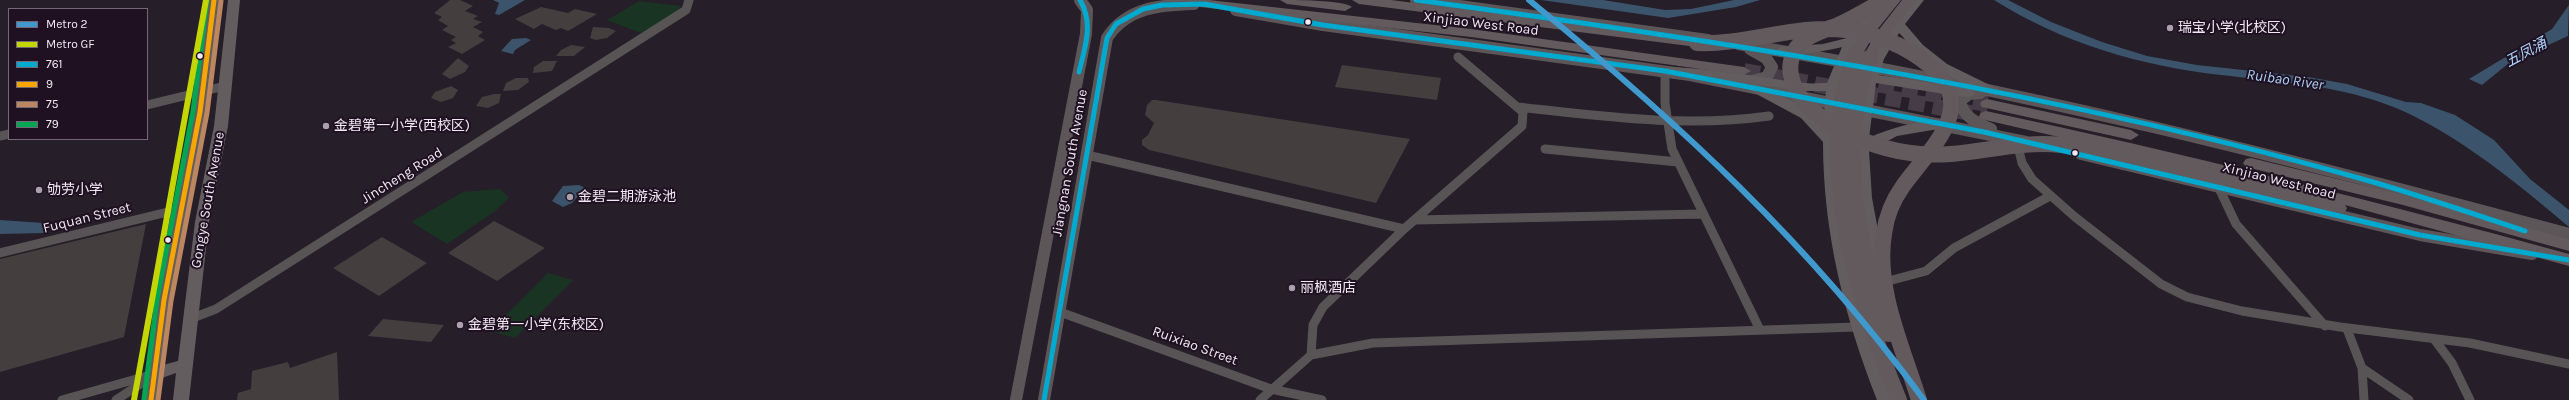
<!DOCTYPE html>
<meta charset="utf-8">
<style>
body{margin:0}
#map{position:relative;width:2569px;height:400px;overflow:hidden;background:#261e28;font-family:Karla,sans-serif}
canvas{display:block}
.legend{position:absolute;left:8px;top:8px;width:140px;height:132px;box-sizing:border-box;background:#1f1122;border:1px solid #746776;margin:0;padding:5px 7px;list-style:none;font-size:12px;color:#f3e8f4}
.legend li{display:flex;align-items:center;gap:8px;height:20px}
.legend b{width:20px;border:1px solid #746776}
</style>
<div id="map">
<canvas width="2569" height="400"></canvas>
<ul class="legend">
<li><b style="height:5px;background:#4099cd"></b>Metro 2</li>
<li><b style="height:5px;background:#c4d600"></b>Metro GF</li>
<li><b style="height:5px;background:#00a9ce"></b>761</li>
<li><b style="height:5px;background:#f7a600"></b>9</li>
<li><b style="height:5px;background:#bb8660"></b>75</li>
<li><b style="height:5px;background:#00a651"></b>79</li>
</ul>
</div>
<script>
const ctx = document.querySelector('canvas').getContext('2d');
ctx.lineJoin = 'round';
function fill(path, color) { ctx.fillStyle = color; ctx.fill(path, 'evenodd'); }
function strokePath(path, color, width, dash) { ctx.strokeStyle = color; ctx.lineWidth = width; ctx.lineCap = dash ? 'butt' : 'round'; ctx.setLineDash(dash || []); ctx.stroke(path); }
function write(font, color, halo, rows, align = 'center') {
  ctx.font = font + ' Karla,"Noto Sans SC",sans-serif'; ctx.lineWidth = 4; ctx.setLineDash([]); ctx.textBaseline = 'middle'; ctx.strokeStyle = halo; ctx.fillStyle = color; for (const [text, x, y, turn = 0] of rows) {
    ctx.save(); ctx.translate(x, y); ctx.rotate((+turn || 0) * Math.PI / 180); ctx.textAlign = isNaN(turn) ? turn : align; if (halo) ctx.strokeText(text, 0, 0); ctx.fillText(text, 0, 0); ctx.restore();
  }
}
const green = new Path2D(`
 M639 1 681 6 674 15 641 33 607 20Z
 M500 189 509 198 494 212 447 244 411 222 463 192Z
 M548 273 573 280 515 338 490 331Z`);
const water = new Path2D(`
 M493 0H525L499 15 495 14 499 3Z
 M1541 0H1603L1665 10 1691 9 1734 0H1760L1736 7 1668 18Z
 M1994 0H2008L2051 22 2102 42 2147 56 2197 65 2308 77 2347 84 2406 102 2421 103 2455 115 2494 140 2530 179 2569 210V227C2515 181 2442 121 2374 100 2323 84 2273 81 2221 75 2141 66 2062 43 1994 0Z
 M2569 5 2568 36 2509 63 2482 85 2469 79 2552 29Z
 M526 38 531 40 515 50 513 54 501 51 512 39Z
 M579 185 585 188 572 203 563 207 552 201 563 186Z`);
const river = new Path2D(`
 M0 220 44 223 47 228 44 233 0 234Z`);
const building = new Path2D(`
 M450 0H460L473 6 465 11 478 16 473 19 482 22 473 27 483 32 478 36 485 40 462 54 448 47 456 43 451 40 456 37 442 30 448 26 438 20 442 17 434 13Z
 M541 7 568 13 575 9 597 14 568 31 561 28 556 30 542 24 534 29 515 19Z
 M593 27 609 28 616 31 607 38 596 40 590 38Z
 M571 45 585 47 574 56H556L561 50Z
 M458 58 469 66 465 72 450 79 442 74Z
 M543 61H557L552 71 533 73 534 67Z
 M1342 65 1441 78 1437 100 1335 87Z
 M516 78H528L529 82 518 90 503 91 506 83Z
 M451 86 458 90 453 98 441 102 431 98 435 92Z
 M494 94H501L499 103 488 108 476 106 482 97Z
 M1152 100H1156L1410 139 1376 203 1149 150 1142 145V140L1148 135 1154 123 1145 115 1147 105Z
 M494 221 545 248 497 281 448 253Z
 M146 224 124 337 0 372V259Z
 M382 237 427 263 379 296 333 268Z
 M383 319 444 325 431 342 368 336Z
 M337 352 339 400H237L238 393 251 389 252 371 288 362 290 368Z`);
const highwayTunnel = new Path2D(`
 M1744 71 1986 116
 M1855 80 1987 104`);
const street = new Path2D(`
 M1665 71V103L1672 149 1760 330
 M147 105 225 86
 M1517 107C1602 116 1684 128 1769 116
 M0 136 9 134
 M2017 142 2022 163 2032 179 2075 217 2161 284 2187 297 2242 311 2340 327 2470 343 2569 364
 M1545 149 1678 162
 M1087 155 1404 229
 M2218 186 2236 224 2325 326
 M1415 220 1703 214
 M0 253 180 209
 M1881 283 1926 271 1954 248 2050 196
 M1060 312 1271 389 1322 400
 M190 319 216 309 686 10 689 0
 M2347 329 2362 368 2364 400
 M2434 339 2452 363 2470 400
 M1311 355 1313 325 1323 307 1404 229 1522 126 1523 112 1458 57
 M2362 368 2409 400
 M62 400 154 374
 M116 400 148 379
 M1260 400 1311 355 1373 343 1857 327`);
const secondary = new Path2D(`
 M1416 0 1708 40
 M1236 10 1323 25 1690 75 2026 142
 M1738 44C2019 88 2295 160 2569 234
 M1750 49 1766 58 1772 67 1767 77 1752 81
 M1980 93 1969 94 1960 101C1963 117 1977 123 1991 129
 M2081 154 2420 235 2532 254
 M1016 400 1086 34 1087 10 1080 0
 M1044 400 1107 38C1127 7 1160 5 1194 4`);
const primary = new Path2D(`
 M208 0H220L207 112 172 300 163 365 178 361 195 222 214 126 228 0H240L228 126 209 222 189 400H173L176 373 162 378 159 400H143L156 300 193 112Z
 M1912 0H1924L1905 24 1923 45 1947 64 2004 92 2003 95C1983 100 1929 65 1915 51 1909 46 1904 37 1899 33L1884 59 1879 75 1970 89 1976 93 1970 97 1957 96 1876 83 1869 138C1881 131 1942 111 1951 124L1944 128 1897 136 1869 151 1872 198 1886 273 1884 277H1874L1872 273C1857 213 1846 145 1864 84L1857 83 1855 80 1857 77 1866 76 1881 41Z
 M1879 1 1885 5 1856 44 1840 80V83L1846 87 1838 91 1837 99C1830 203 1854 304 1893 400H1877C1844 316 1823 232 1823 142L1801 118 1749 90 1748 87 1752 84 1695 76 1665 75 1659 71C1667 59 1785 82 1805 83 1812 84 1820 83 1827 83L1842 47C1831 50 1781 60 1775 51L1781 47 1823 44 1847 38 1875 2ZM1759 85 1805 91H1826L1823 124 1800 105Z`);
const highway = new Path2D(`
 M1165 0H1209L1471 29 1744 67 1751 71 1744 75 1471 37 1172 4Z
 M1280 0C1293 0 1345 0 1352 7L1345 11 1287 4Z
 M1352 0H1391L1697 39 1704 43 1697 47 1359 4Z
 M1887 0H1901L1876 31 1861 57H1851L1849 54 1865 27Z
 M1902 0H1916L1888 36 1874 61H1864L1862 58 1877 32Z
 M1987 99 2131 130 2139 135 2131 140 1982 107 1980 104 1982 101Z
 M1986 111C2182 153 2376 201 2569 254V266L2345 205 2347 208 2345 212 2339 213 2264 195 2262 191 2270 186 1981 119 1979 116 1981 113Z
 M2251 158 2403 195 2569 239V251L2403 205 2246 167 2243 163 2246 159Z`);
const highwayBridge = new Path2D(`
 M1884 0C1869 9 1854 18 1838 25 1826 30 1811 33 1801 43 1788 55 1788 73 1795 88 1803 105 1823 120 1839 129 1873 148 1912 157 1951 154 1988 151 2024 141 2061 145 2132 152 2201 174 2270 191
 M1697 43C1747 45 1796 24 1846 30 1876 34 1906 46 1929 65 1981 107 1929 149 1903 186 1893 200 1886 217 1884 234 1875 289 1903 348 1919 400
 M1856 54C1812 155 1859 303 1899 400
 M1869 58C1836 150 1857 244 1889 334`);
const bus1 = new Path2D(`
 M1416 0C1738 43 2060 92 2373 182 2424 197 2474 214 2525 231
 M1079 72C1085 47 1094 24 1080 0
 M1044 400 1107 38 1116 24 1143 9 1162 5 1204 4 1323 25 1665 71 1984 132 2420 235 2569 260`);
const bus2 = new Path2D(`
 M151 400 164 300 200 112 214 0`);
const bus3 = new Path2D(`
 M158 400 171 301 207 113 221 1`);
const bus4 = new Path2D(`
 M144 399 157 299 193 111 207 0`);
const metro1 = new Path2D(`
 M1529 0C1679 123 1809 243 1924 400`);
const metro2 = new Path2D(`
 M134 400 206 0`);
const markers = [
 [1308,22,3.5,"#f3e8f4"],
 [2170,28,4,"#aba1ad"],
 [200,56,3.5,"#f3e8f4"],
 [326,126,4,"#aba1ad"],
 [2075,153,3.5,"#f3e8f4"],
 [39,190,4,"#aba1ad"],
 [570,197,4,"#aba1ad"],
 [168,240,3.5,"#f3e8f4"],
 [1292,288,4,"#aba1ad"],
 [460,325,4,"#aba1ad"]
];
const streetNames = [
 ["Xinjiao West Road",1481,24,7],
 ["Jiangnan South Avenue",1070,163,-80],
 ["Jincheng Road",402,176,-32],
 ["Xinjiao West Road",2279,181,14],
 ["Gongye South Avenue",208,200,-80],
 ["Fuquan Street",87,218,-14],
 ["Ruixiao Street",1195,346,20]
];
const poiNames = [
 ["瑞宝小学(北校区)",2178,28],
 ["金碧第一小学(西校区)",334,126],
 ["劬劳小学",47,190],
 ["金碧二期游泳池",578,197],
 ["丽枫酒店",1300,288],
 ["金碧第一小学(东校区)",468,325]
];
const waterNames = [
 ["五凤涌",2526,53,-28],
 ["Ruibao River",2285,80,8]
];
fill(green, '#193422');
fill(water, '#3b546c');
fill(river, '#3b546c');
fill(building, '#443e3f');
strokePath(highwayTunnel, '#453c47', 16, [16, 8]);
strokePath(street, '#585455', 9);
strokePath(secondary, '#5c5658', 12);
fill(primary, '#645d5f');
fill(highway, '#625a5d');
strokePath(highwayBridge, '#625a5d', 16);
strokePath(bus1, '#00a9ce', 5);
strokePath(bus2, '#f7a600', 5);
strokePath(bus3, '#bb8660', 5);
strokePath(bus4, '#00a651', 5);
strokePath(metro1, '#4099cd', 6);
strokePath(metro2, '#c4d600', 6);
for (const [x, y, r, color] of markers) { const dot = new Path2D(); dot.arc(x, y, r, 0, 2 * Math.PI); ctx.fillStyle = color; ctx.fill(dot); strokePath(dot, '#1f1122', 1.5); }
write('14px', '#f3e8f4', '#1f1122', streetNames);
write('14px', '#f3e8f4', '#1f1122', poiNames, 'left');
write('italic 15px', '#acd4fa', '#1f1122', waterNames);
</script>
